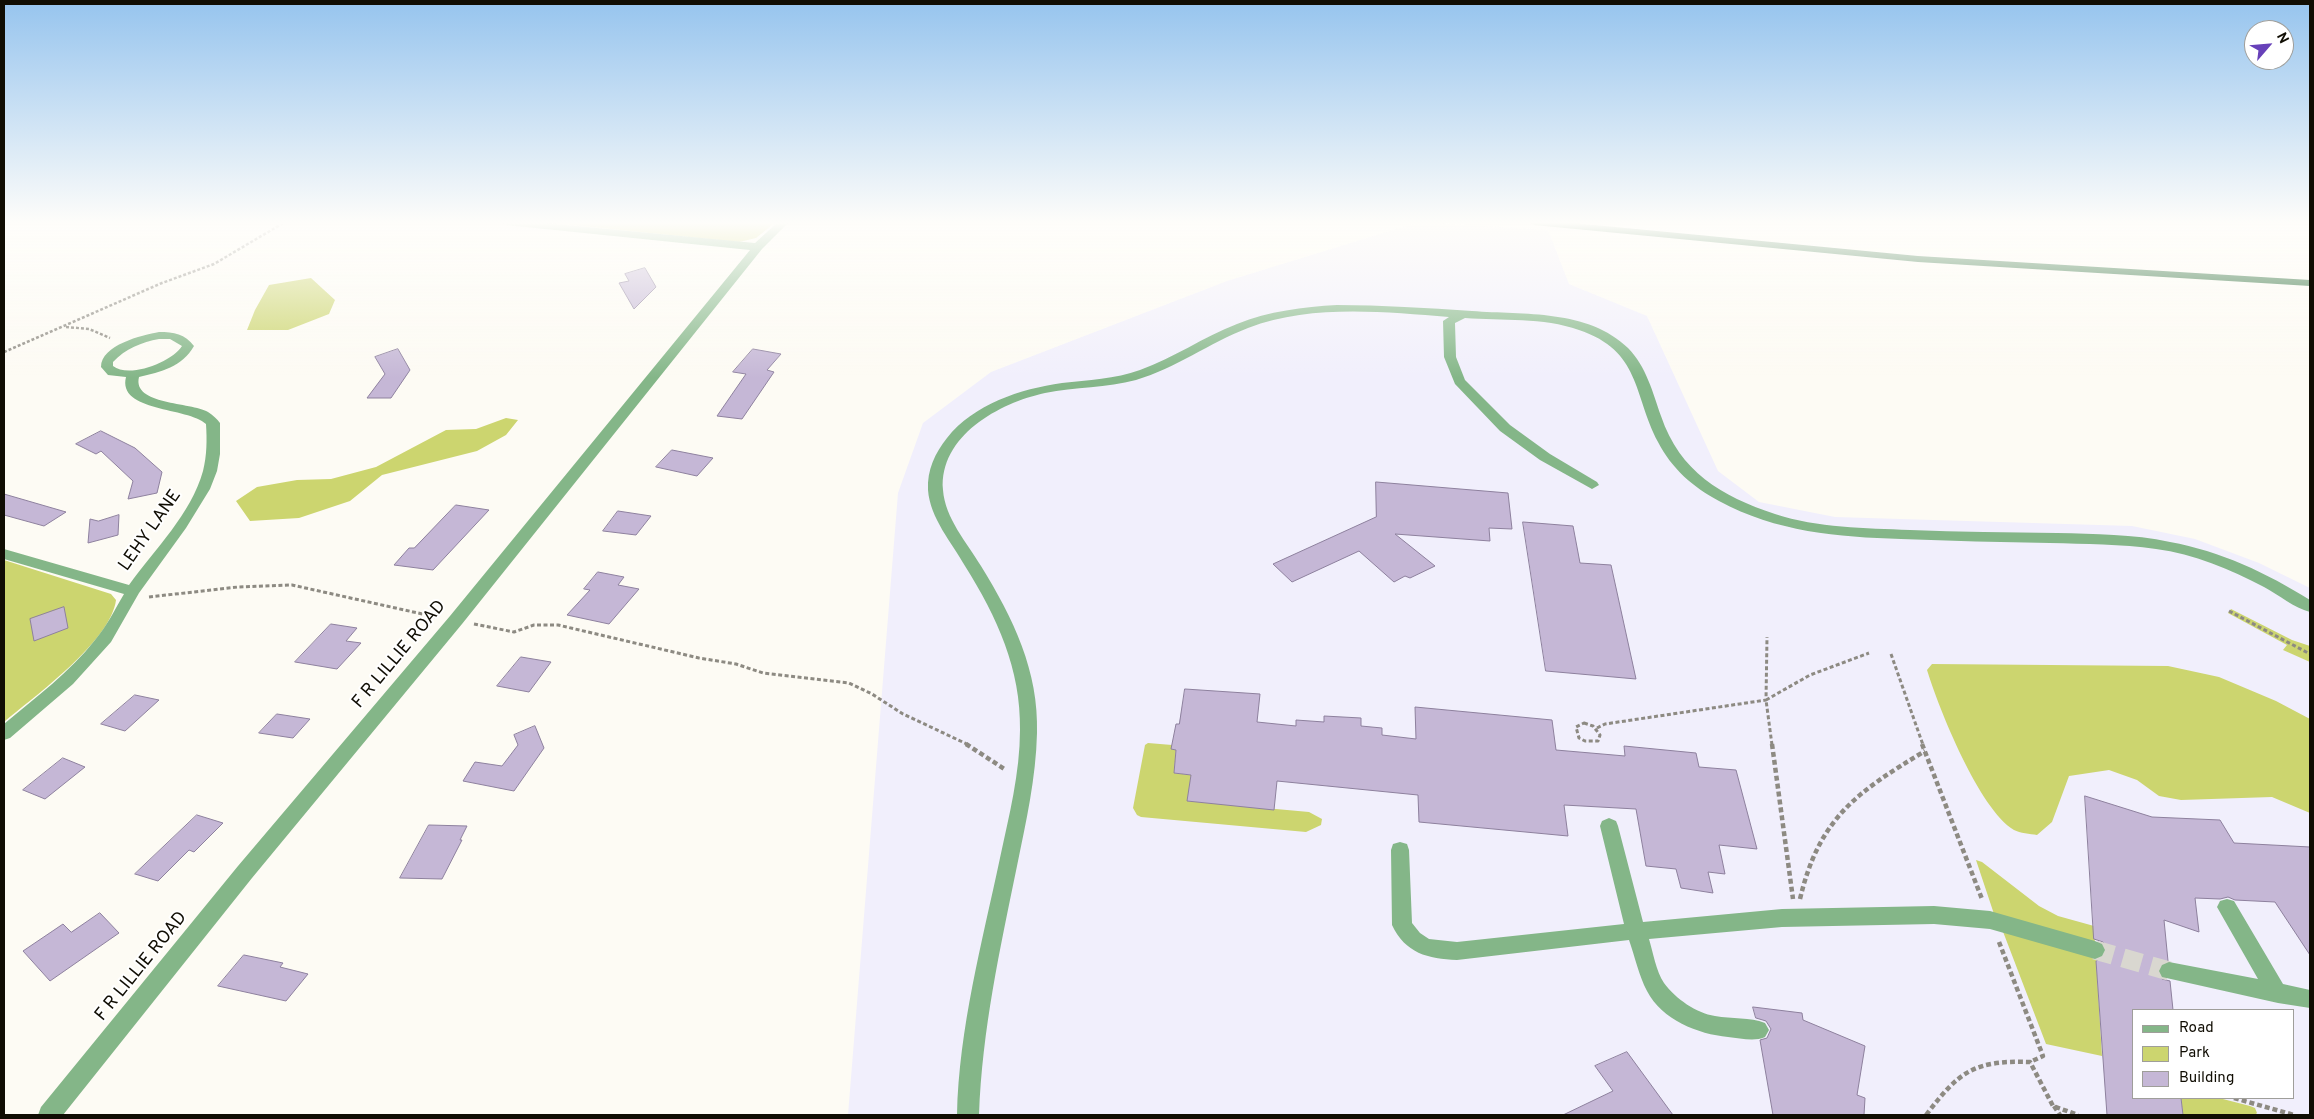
<!DOCTYPE html>
<style>
body{margin:0}
#map{position:relative;width:2314px;height:1119px;overflow:hidden;background:#fdfbf4;font-family:Overpass,sans-serif}
canvas{display:block}
.frame{position:absolute;inset:0;border:5px solid #100d03;pointer-events:none}
.legend{position:absolute;left:2132px;top:1009px;width:162px;height:90px;box-sizing:border-box;background:#fff;border:1px solid #9f9e9a;margin:0;padding:6px 9px;list-style:none;font-size:15px;color:#100d03}
.legend li{display:flex;align-items:center;gap:10px;height:25px}
.legend b{width:25px;border:1px solid #9f9e9a}
.north{position:absolute;left:2244px;top:20px;width:50px;height:50px;box-sizing:border-box;background:#fff;border:1px solid #9f9e9a;border-radius:50%;rotate:63deg;font-size:14px;font-weight:700;line-height:20px;text-align:center;color:#100d03}
.north::after{content:'';display:block;margin:auto;width:18px;height:22px;background:#6741b9;clip-path:polygon(50% 0,100% 100%,50% 72%,0 100%)}
</style>
<div id="map">
<canvas width="2314" height="1119"></canvas>
<div class="frame"></div>
<ul class="legend">
<li><b style="height:6px;background:#84b688"></b>Road</li>
<li><b style="height:14px;background:#ccd56f"></b>Park</li>
<li><b style="height:14px;background:#c5b7d6"></b>Building</li>
</ul>
<div class="north">N</div>
</div>
<script>
const ctx = document.querySelector('canvas').getContext('2d');
ctx.lineJoin = 'round';
function fill(path, color) { ctx.fillStyle = color; ctx.fill(path, 'evenodd'); }
function strokePath(path, color, width, dash) { ctx.strokeStyle = color; ctx.lineWidth = width; ctx.lineCap = dash ? 'butt' : 'round'; ctx.setLineDash(dash || []); ctx.stroke(path); }
function write(font, color, halo, rows, align = 'center') {
  ctx.font = font + ' Overpass,sans-serif'; ctx.lineWidth = 4; ctx.setLineDash([]); ctx.textBaseline = 'middle'; ctx.strokeStyle = halo; ctx.fillStyle = color; for (const [text, x, y, turn = 0] of rows) {
    ctx.save(); ctx.translate(x, y); ctx.rotate((+turn || 0) * Math.PI / 180); ctx.textAlign = isNaN(turn) ? turn : align; if (halo) ctx.strokeText(text, 0, 0); ctx.fillText(text, 0, 0); ctx.restore();
  }
}
const education = new Path2D(`
 M1419 222 1548 230 1569 284 1647 316 1718 471 1759 502 1835 517 2132 526 2195 539 2259 563 2310 588V1115H848L898 493 923 423 991 372 1227 281ZM2133 1010H2293V1098H2133Z`);
const green = new Path2D(`
 M541 222H776L756 238 739 242Z
 M311 278 335 300 329 314 288 330H247L255 310 269 285Z
 M506 418 518 420 506 435 477 451 382 475 350 501 299 518 250 521 236 501 257 487 297 480 331 479 376 467 446 430 476 429Z
 M4 560 111 594 116 600C111 641 35 696 4 722Z
 M2231 609 2292 640 2310 646V662L2283 650 2287 645 2228 613Z
 M1932 664 2168 666 2219 677 2276 701 2310 719V813L2272 797 2181 800 2159 796 2137 780 2109 770 2069 776 2052 822 2037 835C2030 834 2020 833 2014 830 1979 809 1939 709 1927 670Z
 M1148 743 1172 745V749L1176 750 1174 773 1191 775 1188 801 1309 812 1322 819 1321 825 1306 832 1141 817 1137 815 1133 808 1145 745Z
 M1976 860 1982 862 2039 906 2058 916 2094 926 2095 945 1994 914Z
 M2002 929 2096 958 2102 1056 2046 1044Z
 M2181 1098H2219L2250 1106 2255 1108 2257 1113 2255 1115H2183Z`);
const building = new Path2D(`
 M645 268 656 287 634 309 619 283 629 281 625 274Z
 M398 349 410 370 391 398H367L385 374 375 357Z
 M753 349 781 354 767 370 774 372 742 419 717 416 746 374 733 372Z
 M101 431 135 448 162 472 157 493 128 499 133 481 101 451 96 454 76 444Z
 M672 450 713 458 697 476 656 467Z
 M1376 482 1508 493 1512 529 1489 528 1490 541 1395 534 1435 566 1410 578 1405 576 1394 582 1359 551 1292 582 1273 564 1376 517Z
 M4 494 66 512 44 526 4 515Z
 M456 505 489 510 433 570 394 565 409 548H414Z
 M618 511 651 516 636 535 603 531Z
 M119 515 118 535 88 543 90 519 98 521Z
 M1523 522 1573 526 1580 563 1611 565 1636 679 1546 671Z
 M598 572 624 577 618 585 639 589 609 624 567 615 590 590 584 589Z
 M64 607 68 628 34 641 30 619Z
 M331 624 357 628 346 641 361 643 337 669 295 662Z
 M521 657 551 662 529 692 497 686Z
 M1185 689 1260 694 1257 722 1296 726V720L1324 722V716L1361 718V726L1382 728V735L1416 739 1415 707 1552 720 1556 750 1625 756 1624 746 1696 753 1699 767 1736 770 1757 849 1719 845 1725 874 1708 872 1713 893 1681 888 1676 869 1646 866 1636 809 1564 805 1568 836 1419 822 1418 795 1277 781 1274 810 1187 801 1191 775 1174 773 1176 750 1171 749 1176 724H1179Z
 M135 695 159 700 125 731 101 724Z
 M277 714 310 719 293 738 259 733Z
 M535 726 544 748 514 791 463 781 475 762 502 766 518 745 514 735Z
 M63 758 85 767 45 799 23 790Z
 M2085 796 2152 817 2220 820 2234 843 2310 847V955L2275 902 2235 900 2228 897 2220 899 2195 898 2199 932 2164 920 2168 961 2160 964 2157 972 2162 979 2170 981 2173 1010H2133V1098H2181L2183 1115H2107L2096 961 2104 957 2107 949 2103 942 2094 939Z
 M197 815 223 823 194 852 189 850 158 881 135 874Z
 M429 825 467 826 460 840H462L442 879 400 878Z
 M100 913 119 933 50 981 23 951 63 924 71 932Z
 M244 955 283 963 280 967 308 974 286 1001 218 986Z
 M1753 1007 1802 1013 1803 1020 1865 1046 1857 1095 1865 1098 1864 1115H1773L1760 1040 1767 1038 1771 1029 1766 1021 1756 1018Z
 M1627 1052 1673 1115H1563L1613 1091 1595 1066Z`);
const minorTunnel = new Path2D(`
 M2095 950 2169 971`);
const pathFar2 = new Path2D(`
 M66 327 89 329 110 338
 M4 352 162 283 214 264 285 222`);
const pathFar1 = new Path2D(`
 M149 597 238 587 292 585 436 617
 M2229 611 2310 654
 M474 624 514 632 534 625H558L699 658 736 664 763 673 849 683 872 694 903 714 969 745
 M1891 654 1923 745
 M1584 723 1593 726 1600 735 1598 741H1585L1579 738 1576 727Z
 M1597 728 1605 724 1766 700 1767 637
 M1772 745 1766 700 1810 675 1869 653`);
const path = new Path2D(`
 M966 744 1006 770
 M1772 744 1793 899
 M1922 744 1982 899
 M1800 899C1819 818 1857 792 1925 751
 M1999 942 2043 1056 2030 1062
 M2234 1098 2294 1115
 M2054 1106 2060 1115
 M1926 1115C1959 1072 1973 1060 2030 1062L2053 1106 2078 1115`);
const minor = new Path2D(`
 M501 222H534L755 243 778 222H789L762 249 462 624 252 878 63 1115H38L41 1107 238 866 450 616 750 250 506 225Z
 M1337 305C1382 305 1427 308 1472 311 1524 315 1588 309 1628 348 1646 366 1653 393 1661 416 1680 472 1721 496 1775 514 1818 528 1865 528 1910 530 1959 532 2008 532 2057 533 2095 534 2133 534 2170 542 2220 551 2267 573 2310 600V612C2294 608 2279 595 2264 587 2230 569 2194 554 2156 549 2121 544 2085 544 2050 543 2001 542 1951 541 1901 539 1838 537 1776 532 1719 501 1693 487 1672 469 1658 442 1633 394 1641 351 1579 330 1543 317 1502 321 1465 318L1455 323 1456 357 1465 380 1510 425 1550 454 1597 482 1599 485 1592 489 1540 460 1500 431 1455 384 1444 357 1443 321 1449 317C1383 312 1311 304 1248 328 1209 343 1176 368 1136 380 1107 388 1075 387 1045 393 999 403 939 436 943 490 945 518 967 543 981 566 1013 618 1039 671 1037 733 1036 778 1026 822 1017 866 1000 949 982 1030 979 1115H957C959 1028 982 943 1000 858 1009 816 1020 773 1020 730 1021 669 997 617 965 566 952 543 930 518 928 490 927 470 935 453 947 438 974 404 1020 389 1062 383 1088 380 1115 379 1140 370 1174 358 1203 337 1237 324 1269 311 1303 307 1337 305Z
 M159 332C174 332 185 334 194 346 182 367 161 372 139 377 132 405 191 402 208 412 213 415 217 419 220 423V454L217 471 210 489 186 528 139 593 111 642 73 684 10 738 4 740V724C36 697 70 672 95 640 107 626 115 609 124 594L4 559V549L129 585C155 549 191 514 203 471 207 455 207 440 206 424 188 407 117 412 126 377L108 375 101 367C101 345 142 335 159 332ZM159 339H170L182 346C172 362 129 379 113 366V362C125 349 142 342 159 339Z
 M1609 818 1616 821 1618 826 1643 922 1782 909 1934 906 1990 911 2095 941 2102 944 2105 950 2102 956 2095 959 1990 929 1934 924 1782 927 1649 939C1653 952 1656 971 1664 983 1676 999 1696 1013 1715 1016 1732 1019 1750 1017 1765 1023L1769 1030 1765 1037C1754 1042 1740 1038 1728 1037 1698 1034 1662 1020 1647 991 1639 976 1635 957 1629 940L1457 960C1428 959 1405 953 1392 925L1391 850 1393 844 1400 842 1407 844 1409 850 1412 923 1420 933 1429 939 1457 942 1624 924 1600 826 1602 821Z
 M2227 899 2234 901 2283 984 2310 990V1008L2278 1003 2162 977 2159 971 2162 965 2169 962 2258 979 2217 907 2220 901Z`);
const highway = new Path2D(`
 M1529 222H1563L1918 256 2310 280V286L1918 262 1534 225Z`);
const streetNames = [
 ["LEHY LANE",151,531,-55],
 ["F R LILLIE ROAD",400,655,-50],
 ["F R LILLIE ROAD",142,967,-51]
];
fill(education, '#f1effc');
fill(green, '#ccd56f');
fill(building, '#c5b7d6');
strokePath(building, '#8e819e', 1);
strokePath(minorTunnel, '#d9d7d0', 19, [19, 10]);
strokePath(pathFar2, '#8d8a82', 2.5, [3, 2]);
strokePath(pathFar1, '#8d8a82', 3, [4, 2.5]);
strokePath(path, '#8d8a82', 4.5, [5, 3]);
fill(minor, '#84b688');
fill(highway, '#135b22');
const sky = ctx.createLinearGradient(0, 0, 0, 378);
sky.addColorStop(0, '#96c4ee');
sky.addColorStop(0.59, '#fefdfa');
sky.addColorStop(1, '#fefdfa00');
ctx.fillStyle = sky;
ctx.fillRect(0, 0, 2314, 378);
write('18px', '#100d03', '#fff', streetNames);
</script>
